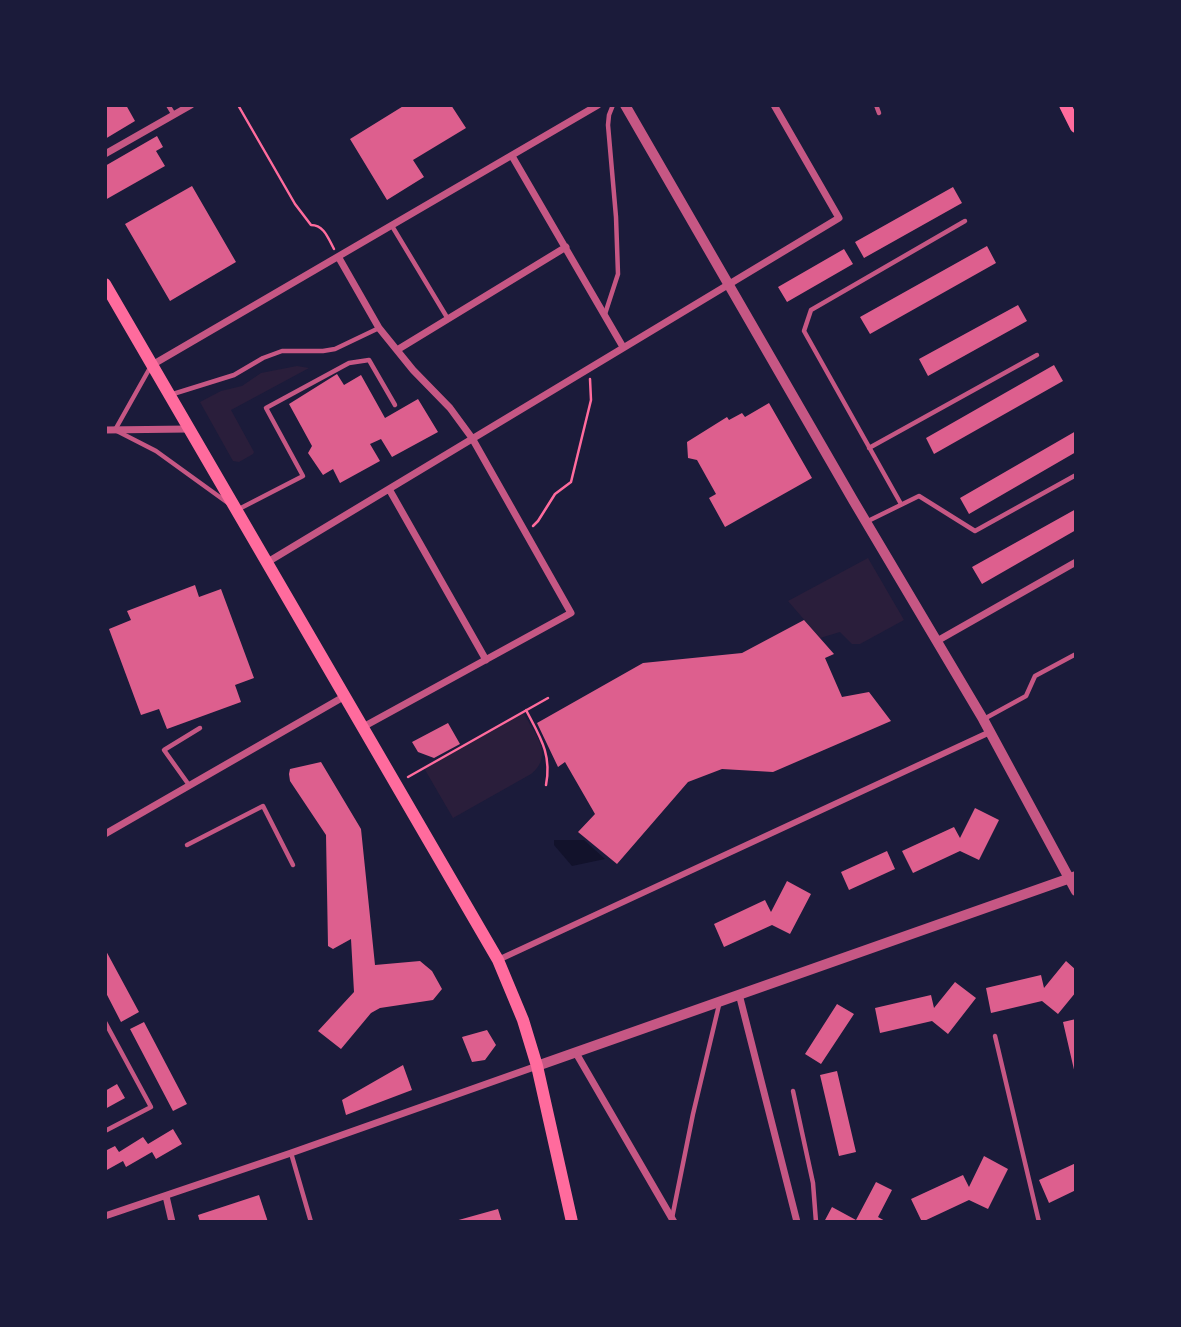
<!DOCTYPE html>
<style>
body{margin:0}
#map{position:relative;width:1181px;height:1327px;overflow:hidden;background:#1b1b3a;font-family:"Libre Baskerville",serif}
canvas{display:block}
.frame{position:absolute;inset:0;border:107px solid #1b1b3a;pointer-events:none}
</style>
<div id="map">
<canvas width="1181" height="1327"></canvas>
<div class="frame"></div>
</div>
<script>
const ctx = document.querySelector('canvas').getContext('2d');
ctx.lineJoin = 'round';
function fill(path, color) { ctx.fillStyle = color; ctx.fill(path, 'evenodd'); }
function strokePath(path, color, width, dash) { ctx.strokeStyle = color; ctx.lineWidth = width; ctx.lineCap = dash ? 'butt' : 'round'; ctx.setLineDash(dash || []); ctx.stroke(path); }
const green = new Path2D(`
 M297 366 309 368 231 410 254 452 253 454 239 462 233 461 200 402 221 391 242 386 261 373Z
 M868 558 904 620 860 644H852L840 632 820 638 788 601Z
 M523 712C534 733 555 755 531 774L453 818 424 768Z`);
const water = new Path2D(`
 M554 840H584L605 859 572 866 554 845Z`);
const building = new Path2D(`
 M105 105H126L135 121 105 139Z
 M405 105H451L466 128 413 160 424 177 387 200 350 139Z
 M157 136 163 147 156 151 165 166 105 200V166Z
 M192 186 236 262 170 301 125 224Z
 M953 187 962 203 864 258 855 242Z
 M987 246 996 263 870 334 860 317Z
 M844 249 853 264 787 302 778 287Z
 M1018 305 1027 321 928 376 919 359Z
 M1054 365 1063 381 934 454 926 438Z
 M337 374 344 385 361 375 385 418 418 399 438 432 392 457 381 439 370 444 380 461 340 483 333 469 323 475 308 453 312 446 289 404Z
 M769 403 812 478 725 527 709 498 716 494 697 460 688 458 687 442 727 417 729 420 742 413 745 417Z
 M1076 431V452L969 514 960 498Z
 M1076 509V530L982 584 972 567Z
 M195 585 199 597 221 589 254 678 235 685 241 702 167 729 159 709 141 715 109 629 131 620 127 611Z
 M804 620 834 654 825 658 842 697 869 692 891 721 773 772 722 769 688 782 617 864 578 832 595 814 565 762 558 767 537 723 643 663 742 653Z
 M448 723 460 744 434 758 418 752 412 742Z
 M321 762 361 829 375 965 420 961 432 971 442 989 433 1000 380 1008 371 1013 341 1049 318 1031 354 992 351 939 333 949 328 946 326 835 290 781 289 774 290 769Z
 M975 808 999 820 979 860 960 851 913 873 902 851 954 827 960 838Z
 M887 851 895 869 849 890 841 872Z
 M787 881 811 894 790 934 772 925 724 947 714 924 765 900 771 912Z
 M105 949 139 1012 121 1022 105 991Z
 M1066 961 1076 970V992L1058 1014 1042 1001 991 1013 986 988 1041 975 1044 988Z
 M955 982 976 998 948 1034 932 1021 880 1033 875 1008 931 995 934 1008Z
 M837 1004 854 1014 821 1064 805 1054Z
 M1076 1019V1074H1075L1063 1022Z
 M144 1022 187 1104 173 1111 130 1029Z
 M487 1030 496 1045 485 1060 472 1062 462 1037Z
 M403 1065 412 1090 346 1115 342 1100Z
 M837 1071 856 1152 839 1156 820 1075Z
 M117 1084 125 1098 105 1109V1091Z
 M173 1129 182 1144 156 1159 152 1152 126 1167 123 1161 105 1171V1151L115 1146 119 1152 143 1137 148 1144Z
 M984 1156 1008 1169 988 1209 969 1200 922 1222 911 1199 963 1175 969 1187Z
 M1076 1163V1190L1049 1203 1039 1180Z
 M876 1182 892 1190 878 1217 887 1222H824L832 1207 856 1220Z
 M259 1195 268 1222H200L198 1215Z
 M498 1209 502 1222H455V1221Z`);
const path = new Path2D(`
 M238 105 295 204 311 225C324 225 328 238 334 249
 M533 526 538 521 555 494 571 482 591 400 590 379
 M526 710C540 737 552 754 546 785
 M408 777 548 698`);
const service = new Path2D(`
 M168 105 174 115
 M876 105 879 113
 M392 226 448 319
 M605 314 618 274 616 217 608 125 609 115 613 105
 M151 366 115 430 156 451 228 503
 M173 394 234 375 263 358 282 351H323L335 349 379 328
 M869 448 1037 355
 M901 504 804 331 811 310 965 221
 M237 510 303 476 266 408 349 363 369 360 395 405
 M866 522 919 496 975 531 1076 475
 M984 719 1026 696 1035 676 1076 654
 M189 785 164 750 200 728
 M187 845 263 806 293 865
 M105 1022 151 1107 105 1131
 M995 1036 1039 1222
 M793 1091 813 1183 816 1222
 M291 1153 311 1222
 M672 1218 693 1114 719 1005`);
const pedestrian = new Path2D(`
 M498 960 990 732`);
const minor = new Path2D(`
 M105 154 191 105
 M512 156 623 347
 M339 258 379 328 413 370 450 408 472 438 571 613 363 727
 M397 350 566 247
 M152 365 598 105
 M105 430 188 429
 M389 489 486 660
 M266 563 839 218 774 105
 M937 641 1076 562
 M105 834 345 696
 M739 994 797 1222
 M576 1053 674 1222
 M166 1196 172 1222
 M105 1216 291 1153 537 1066`);
const tertiary = new Path2D(`
 M625 105 853 500 983 719 1076 891
 M537 1066 1076 876`);
const secondary = new Path2D(`
 M1065 105 1076 127`);
const primary = new Path2D(`
 M105 284 498 960 523 1020 537 1066 572 1222`);
fill(green, '#2a1e3b');
fill(water, '#12122b');
fill(building, '#dd5f8e');
strokePath(path, '#ff6b9d', 2.5);
strokePath(service, '#c65784', 4.5);
strokePath(pedestrian, '#c65784', 6);
strokePath(minor, '#c65784', 7);
strokePath(tertiary, '#c65784', 10);
strokePath(secondary, '#ff6b9d', 12);
strokePath(primary, '#ff6b9d', 12);
</script>
